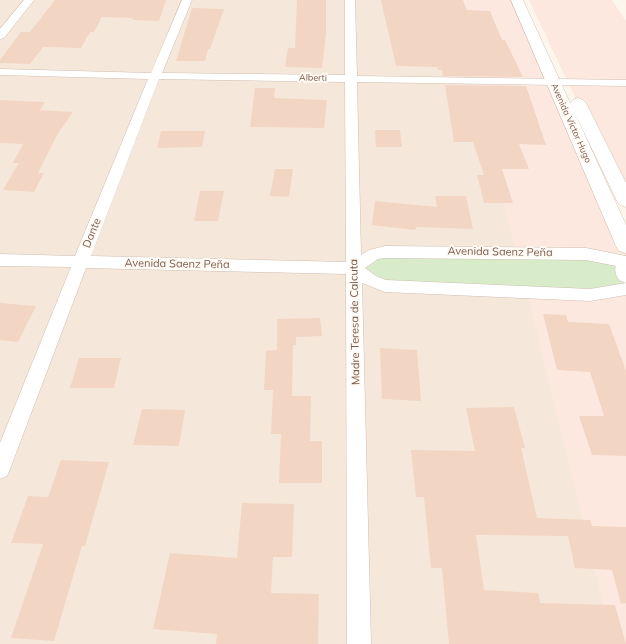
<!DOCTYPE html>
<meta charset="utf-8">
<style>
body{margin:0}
canvas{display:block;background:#fdf6ec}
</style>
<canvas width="626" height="644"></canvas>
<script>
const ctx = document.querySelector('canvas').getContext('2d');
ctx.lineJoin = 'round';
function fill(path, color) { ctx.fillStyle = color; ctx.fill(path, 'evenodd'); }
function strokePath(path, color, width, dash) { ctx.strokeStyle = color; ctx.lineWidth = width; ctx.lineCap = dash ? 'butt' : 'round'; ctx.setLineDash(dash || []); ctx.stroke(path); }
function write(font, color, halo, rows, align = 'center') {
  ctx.font = font + ' Mulish,sans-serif'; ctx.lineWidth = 4; ctx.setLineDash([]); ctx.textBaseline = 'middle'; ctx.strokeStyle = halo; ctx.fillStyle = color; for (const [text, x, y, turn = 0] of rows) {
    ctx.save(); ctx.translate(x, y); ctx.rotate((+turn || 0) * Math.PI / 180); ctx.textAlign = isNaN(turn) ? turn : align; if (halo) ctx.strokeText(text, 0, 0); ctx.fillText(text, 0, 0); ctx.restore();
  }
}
const residential = new Path2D(`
 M0 0H517L626 644H0Z`);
const commercial = new Path2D(`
 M443 0H517L626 252V644H613L522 272 471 81Z
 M529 0H612L626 21V205Z`);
const green = new Path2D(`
 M374 254 626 257V292L385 286 354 268Z`);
const building = new Path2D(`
 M55 0H166L159 21 132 20 133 18 102 17 94 32H90L81 48 43 47 30 64 0 63V60L21 32H30Z
 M297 0H326V34L322 68 285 67 288 48H295Z
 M381 0H463L467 10 490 11 502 40H505L523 77 443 76 442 70H438L437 67 396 66Z
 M192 8 224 9 210 49H208L205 61H176Z
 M445 85 526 86 546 145 519 144 529 169H502L513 203H484L477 175H484L473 142H454Z
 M255 88H275L274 98 327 100 324 128 250 127Z
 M0 100 45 102 40 110 73 112 57 135 38 173H44L34 192 3 190 19 163H13L23 144 0 143Z
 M375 130H400L402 147H376Z
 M161 131H205L202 147 157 148Z
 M275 169H293L289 197 270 196Z
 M200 191H224L218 221H194Z
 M435 196H466L473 229 416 227 415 230 372 225 375 201 437 207Z
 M0 303 36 306 18 342 0 340Z
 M543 314 566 315 568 322 609 324 626 371V456L592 455 579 416H604L590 372 557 370Z
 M320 318 322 336 296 337V345H293L292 396H311L310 441H322V483H279L281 434H271L273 390H264L266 351 277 350V319Z
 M380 348 417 350 421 401 382 399Z
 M79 358H121L114 388H70Z
 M514 407 525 448H521L537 518 590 520 592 526 626 527V603L621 604 612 570 575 568 568 536 476 535 484 590 538 593 540 603 615 605 626 644H449L442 568H431L424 497H416L411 450 475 451 466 408Z
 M142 409 185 410 179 446 133 445Z
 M61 460 109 462 85 546H82L54 641 11 638 43 544 11 543 28 496 48 497Z
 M242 503 294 504 292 557H273L271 593 319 594 318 644H216L217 634 153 629 170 553 237 558Z`);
const street = new Path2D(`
 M24 0H34L4 38 0 39V29Z
 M182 0H192L162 73 345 75V0H355L357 76 626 80V86L357 82 361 255 369 250 385 246 586 248 626 256V268L586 260 385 258 378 259 365 268 376 276 386 280 590 289 626 283V295L590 301 385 292 362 283 371 644H347L346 274 86 268 10 469 7 476 0 479V443L71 267 0 266V254L75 256 148 79 0 75V69L151 73ZM159 79 345 82 346 262 91 256Z`);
const secondary = new Path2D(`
 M511 0H523L626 225V253L619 251 616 246Z
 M578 98 583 100 586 103 626 183V207L620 205 617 201 570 103 573 100Z
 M626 256V283L619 280C614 272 614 267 619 259Z`);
const farStreetnames = [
 ["Alberti",313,78,1],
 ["Avenida Víctor Hugo",571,123,66]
];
const streetNames = [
 ["Dante",92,233,-68],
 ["Avenida Saenz Peña",500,252,1],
 ["Avenida Saenz Peña",177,264,1],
 ["Madre Teresa de Calcuta",355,322,-91]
];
fill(residential, '#f5e8da');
fill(commercial, '#fde8e0');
fill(green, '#d8ecc9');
fill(building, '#f3d5c3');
strokePath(street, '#d1beb0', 1);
strokePath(secondary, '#d6c0b0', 1);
fill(street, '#fff');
fill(secondary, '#fff');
write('9px', '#7a5c4d', '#fffaf3', farStreetnames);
write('11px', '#7a5c4d', '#fffaf3', streetNames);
</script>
